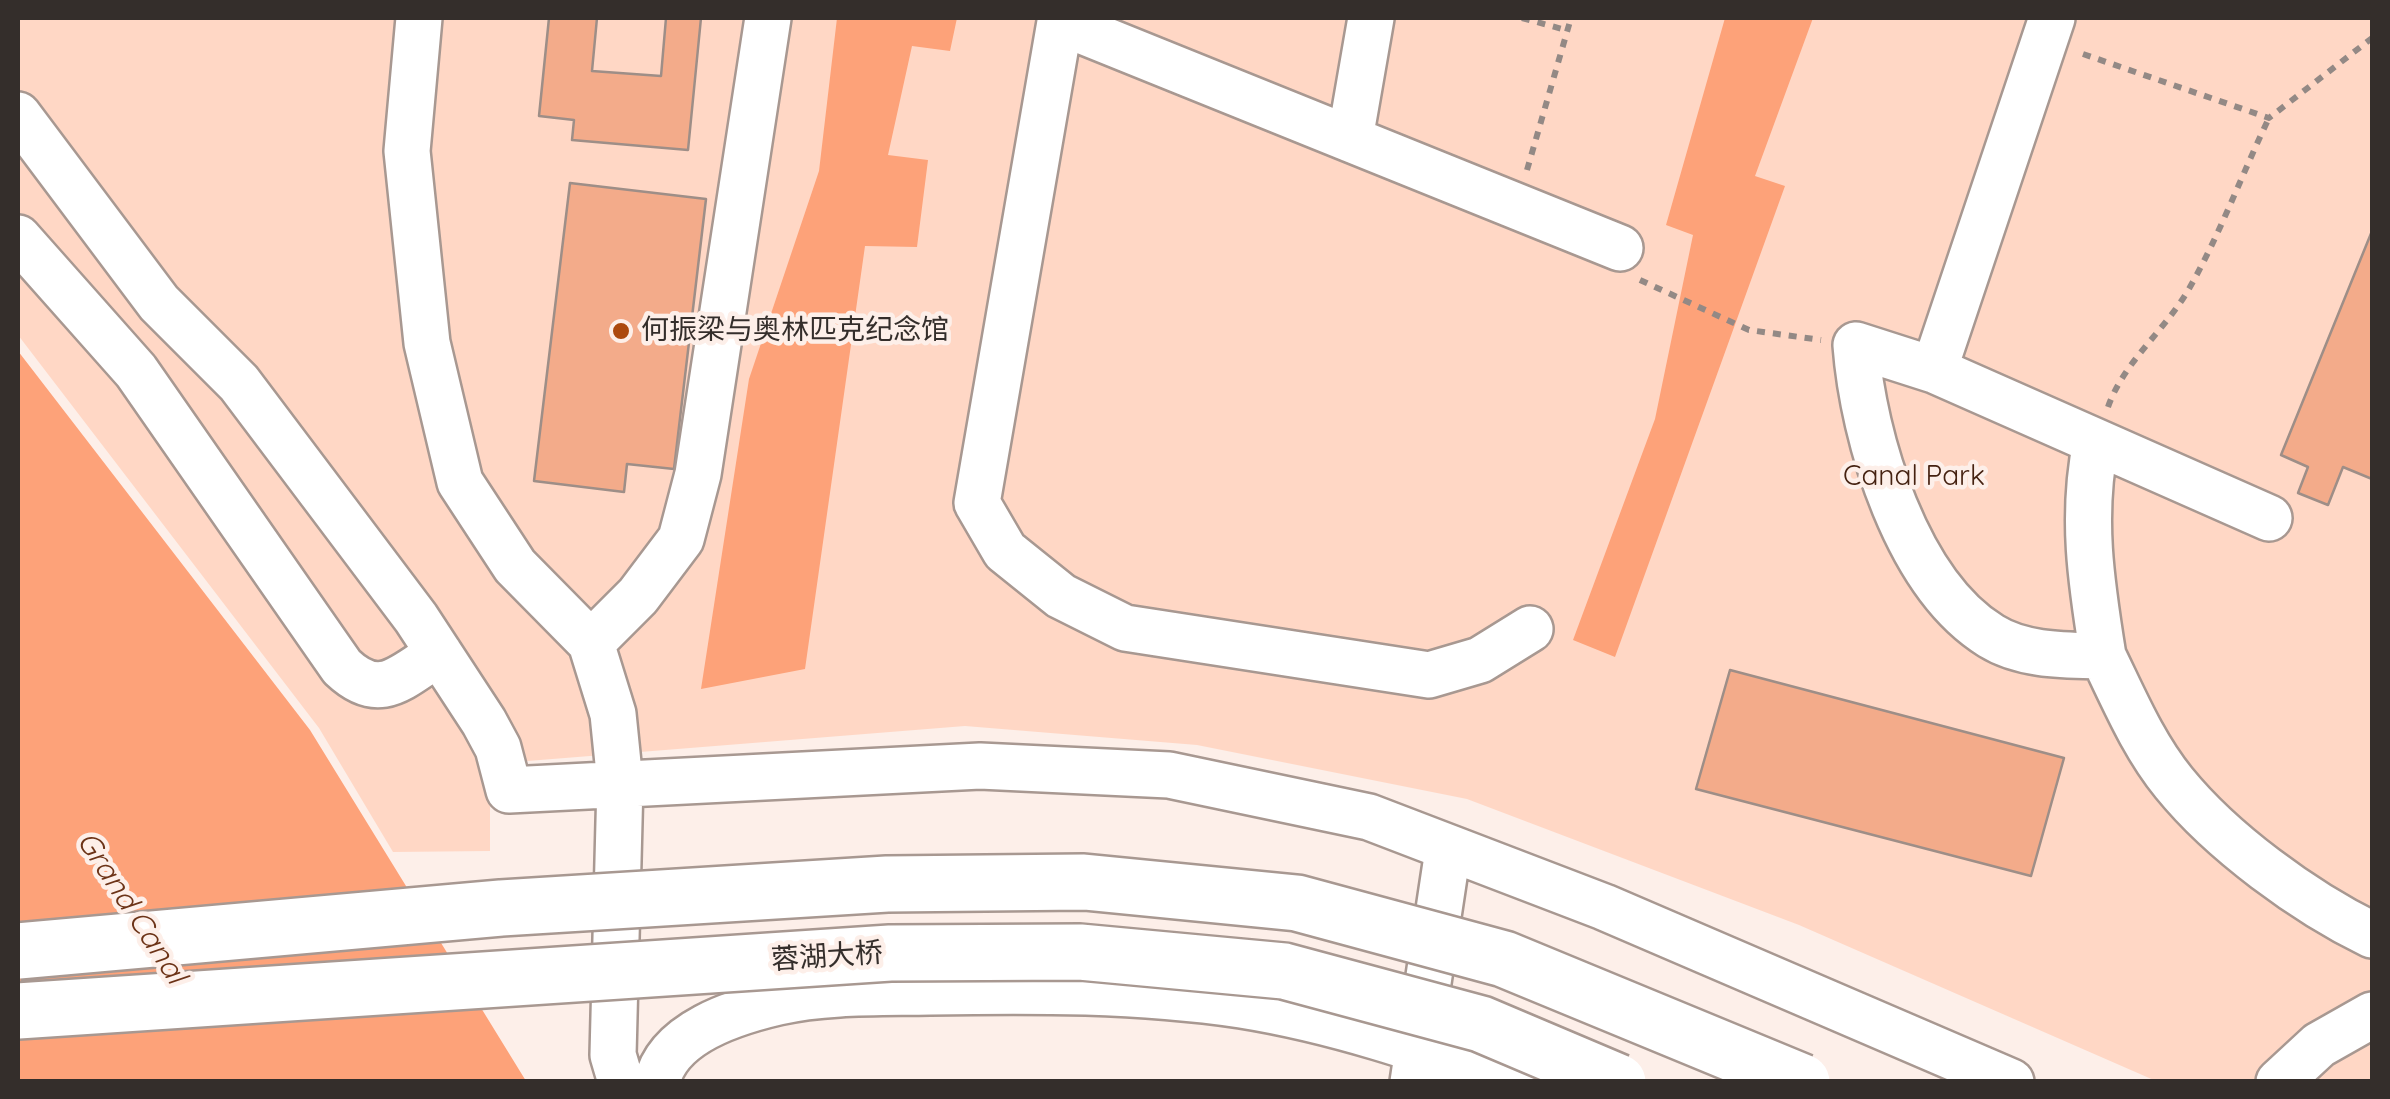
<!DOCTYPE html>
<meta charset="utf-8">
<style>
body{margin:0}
#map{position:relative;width:2390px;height:1099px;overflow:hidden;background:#fdefe9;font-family:Quicksand,sans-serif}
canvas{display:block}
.frame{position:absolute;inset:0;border:20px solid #342e2b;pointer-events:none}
</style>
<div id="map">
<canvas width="2390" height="1099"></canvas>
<div class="frame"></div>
</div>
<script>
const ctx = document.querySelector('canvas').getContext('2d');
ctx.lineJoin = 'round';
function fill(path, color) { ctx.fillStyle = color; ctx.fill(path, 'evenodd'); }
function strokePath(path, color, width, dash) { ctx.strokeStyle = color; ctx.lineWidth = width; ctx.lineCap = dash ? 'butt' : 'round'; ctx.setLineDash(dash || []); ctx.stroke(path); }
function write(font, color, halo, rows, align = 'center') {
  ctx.font = font + ' Quicksand,"Noto Sans SC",sans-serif'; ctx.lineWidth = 9; ctx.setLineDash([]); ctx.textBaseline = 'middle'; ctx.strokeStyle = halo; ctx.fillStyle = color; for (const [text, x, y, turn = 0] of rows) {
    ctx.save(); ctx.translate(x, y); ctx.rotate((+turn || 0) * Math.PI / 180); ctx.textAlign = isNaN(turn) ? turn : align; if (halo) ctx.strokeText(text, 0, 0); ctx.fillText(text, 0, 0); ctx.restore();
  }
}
const green = new Path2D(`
 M18 18H2372V1081H2156L1799 925 1467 799 1197 745 965 726 490 764V851L393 852 319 728 18 335Z`);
const water = new Path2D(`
 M837 18H957L950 51 912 46 888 155 928 160 917 247 865 246 805 669 701 689 749 379 819 171Z
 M1725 18H1813L1755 176 1785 186 1615 657 1573 640 1655 419 1693 235 1666 225Z
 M18 351 310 730 526 1081H18Z`);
const building = new Path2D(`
 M549 18H597L592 71 661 76 666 18H701L688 150 572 140 574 120 539 116Z
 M570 183 706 199 674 469 627 464 624 492 534 481Z
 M2372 231V479L2343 467 2328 505 2298 493 2308 467 2281 455Z
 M1730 670 2064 758 2031 876 1696 789Z`);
const path = new Path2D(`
 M1522 18 1566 30
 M2083 54 2269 118 2372 38
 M1527 170 1571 18
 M1640 280 1749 330 1821 340
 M2108 407C2124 361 2166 330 2190 287 2220 234 2242 174 2269 118`);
const minor = new Path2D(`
 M419 18 407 151 427 343 460 482 515 566 591 643 613 714 620 783 613 1055 621 1082
 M2052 18 1934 370 1856 345C1863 439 1907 584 1991 636 2023 656 2066 655 2103 656 2124 699 2143 745 2174 783 2222 842 2304 902 2372 935
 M18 115 159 303 239 383 416 618 484 722 498 748 509 790 980 766 1169 775 1369 817 1604 907 2011 1082
 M1350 139 1371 18
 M18 238 136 371 342 667C380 703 401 677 439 653
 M1934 370 2269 518
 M2096 442C2081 516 2091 582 2103 656
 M1530 629 1480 660 1429 675 1125 628 1061 596 1005 551 977 503 1060 22 1620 248
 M591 643 638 596 681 539 698 474 768 18
 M657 1082C668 1032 735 1012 778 1002 826 991 882 993 930 992 1035 990 1137 990 1241 1005 1335 1020 1423 1050 1512 1082
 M1413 1082 1448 850
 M2279 1082 2319 1045 2372 1015`);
const majorBridge = new Path2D(`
 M18 951 501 908 887 884 1084 882 1297 903 1504 959 1802 1082
 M18 1011 890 953 1080 952 1284 971 1481 1024 1618 1082`);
const markers = [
 [621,331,10,"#ac490e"]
];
const poiNames = [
 ["何振梁与奥林匹克纪念馆",641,331]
];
const parkNames = [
 ["Canal Park",1914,477]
];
const streetNames = [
 ["蓉湖大桥",827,957,-4]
];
const waterNames = [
 ["Grand Canal",131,908,57]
];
fill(green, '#ffd7c5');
fill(water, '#fda279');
fill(building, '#f3ab8a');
strokePath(building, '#9e8e87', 2.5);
strokePath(minor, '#a89891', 50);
strokePath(path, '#938985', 6, [8, 8]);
strokePath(minor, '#fff', 45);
strokePath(majorBridge, '#a89891', 60, []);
strokePath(majorBridge, '#fff', 55);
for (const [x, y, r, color] of markers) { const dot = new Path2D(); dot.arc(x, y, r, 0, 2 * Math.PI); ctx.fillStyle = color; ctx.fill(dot); strokePath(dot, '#fdefe9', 4); }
write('28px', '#342e2b', '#fdefe9', poiNames, 'left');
write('28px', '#452211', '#fdefe9', parkNames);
write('28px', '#342e2b', '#fdefe9', streetNames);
write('italic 30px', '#6c3317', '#fdefe9', waterNames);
</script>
